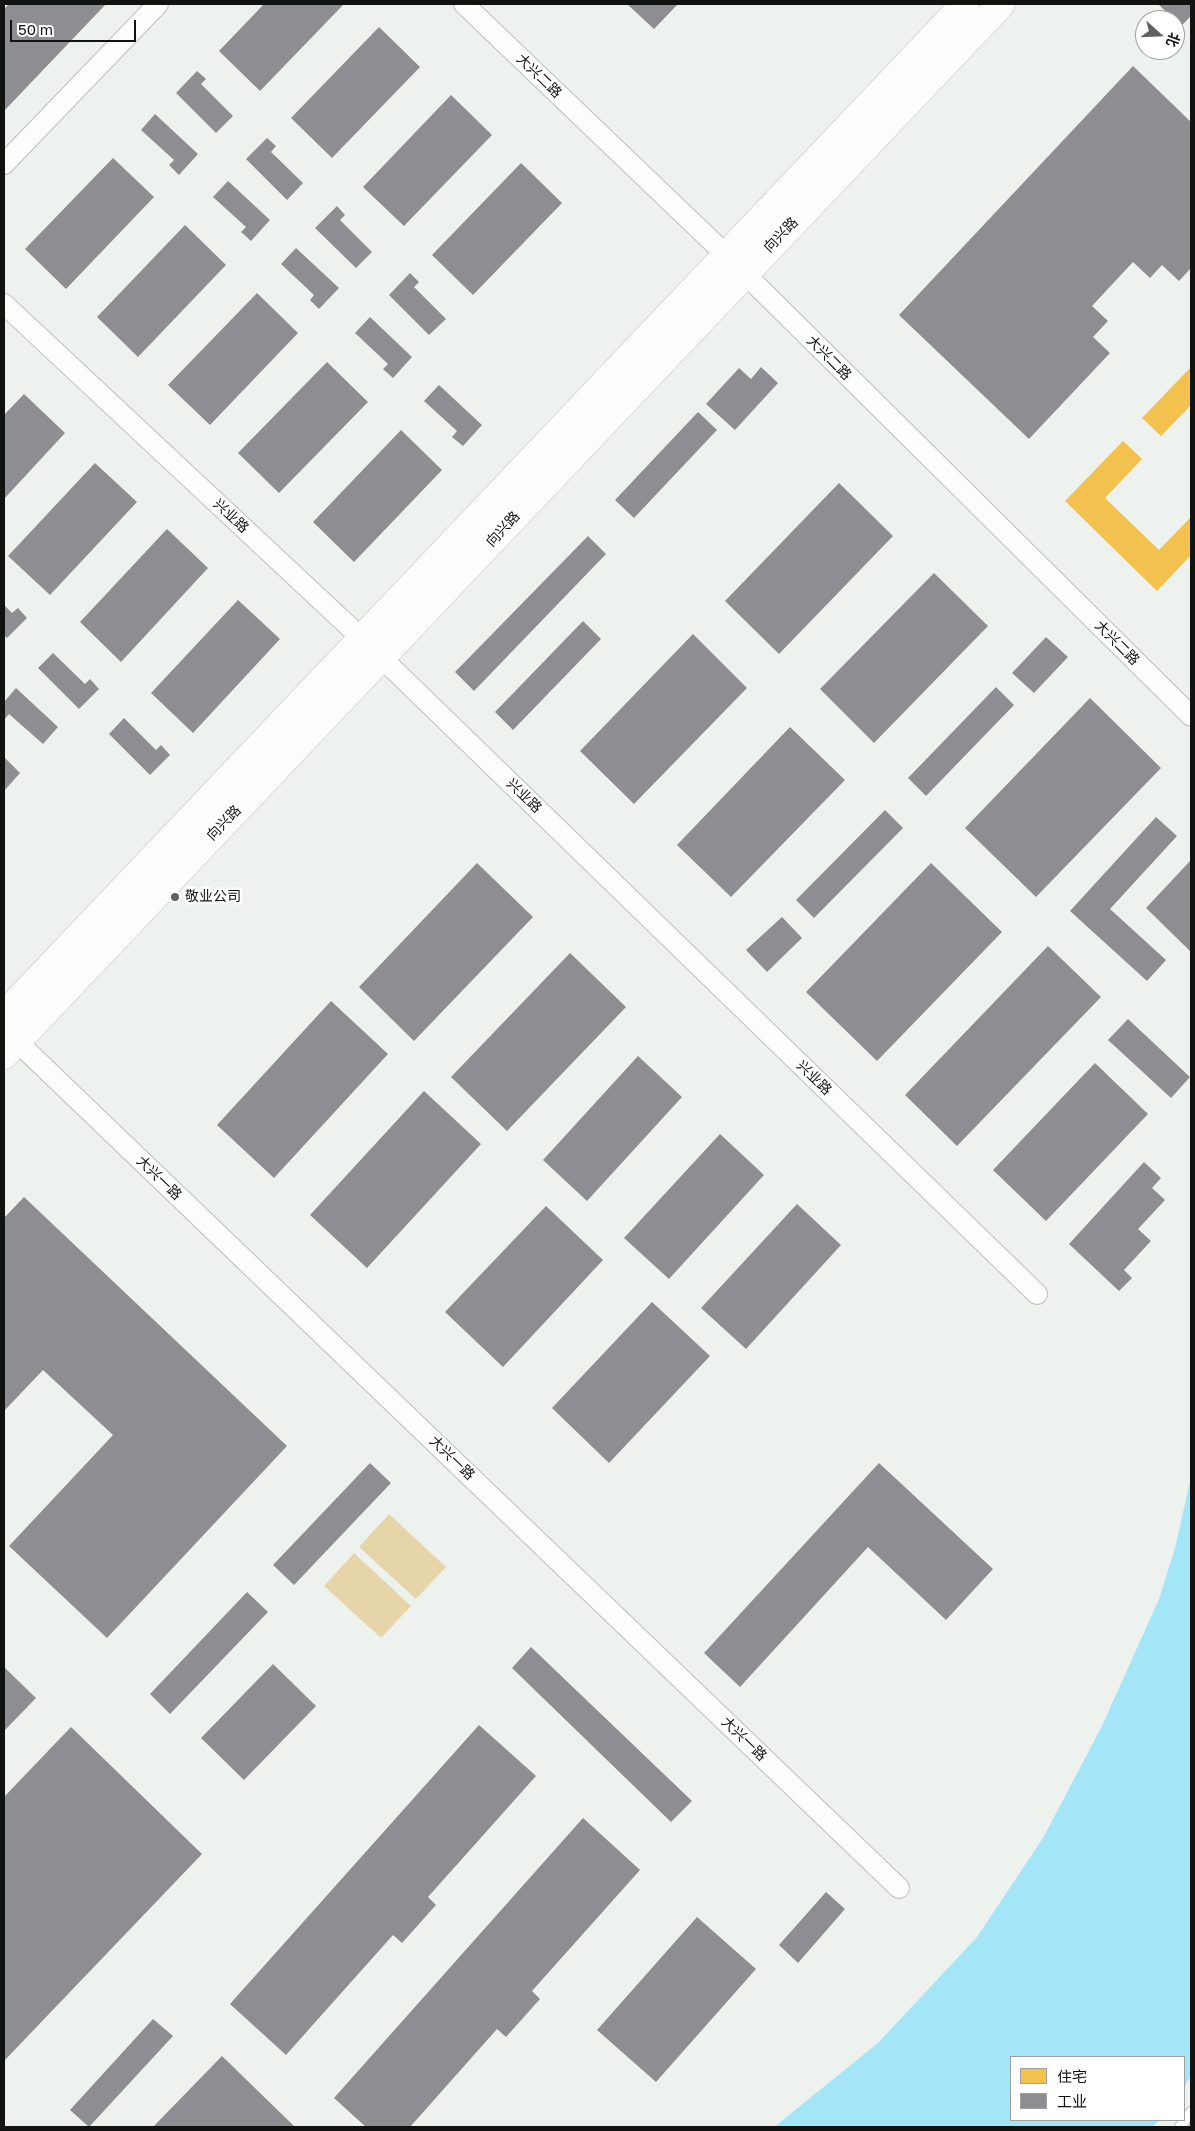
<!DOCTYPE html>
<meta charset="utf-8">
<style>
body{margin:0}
#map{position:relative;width:1195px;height:2131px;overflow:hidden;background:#eef2ef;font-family:"Golos Text","Noto Sans SC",sans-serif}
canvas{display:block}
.frame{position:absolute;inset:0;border:5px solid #111311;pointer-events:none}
.legend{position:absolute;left:1010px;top:2056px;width:175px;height:65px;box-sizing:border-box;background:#fefffe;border:1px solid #9fa19f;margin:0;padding:6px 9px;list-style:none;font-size:15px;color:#111311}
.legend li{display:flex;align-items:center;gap:10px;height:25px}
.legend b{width:25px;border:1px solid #9fa19f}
.north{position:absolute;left:1135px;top:10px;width:50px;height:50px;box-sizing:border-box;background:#fefffe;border:1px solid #9fa19f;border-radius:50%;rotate:110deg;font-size:14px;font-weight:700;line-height:20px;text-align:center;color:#111311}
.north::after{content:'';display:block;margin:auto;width:18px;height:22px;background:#5e615f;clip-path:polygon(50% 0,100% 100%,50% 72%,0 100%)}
.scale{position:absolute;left:10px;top:20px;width:126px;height:22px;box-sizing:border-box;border:2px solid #111311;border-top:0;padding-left:6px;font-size:15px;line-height:18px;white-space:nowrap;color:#111311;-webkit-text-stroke:4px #fefffe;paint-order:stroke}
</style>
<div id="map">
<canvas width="1195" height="2131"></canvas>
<div class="frame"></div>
<ul class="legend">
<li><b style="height:14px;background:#f2c14e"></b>住宅</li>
<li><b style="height:14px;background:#8d8d92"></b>工业</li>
</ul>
<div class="north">北</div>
<div class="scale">50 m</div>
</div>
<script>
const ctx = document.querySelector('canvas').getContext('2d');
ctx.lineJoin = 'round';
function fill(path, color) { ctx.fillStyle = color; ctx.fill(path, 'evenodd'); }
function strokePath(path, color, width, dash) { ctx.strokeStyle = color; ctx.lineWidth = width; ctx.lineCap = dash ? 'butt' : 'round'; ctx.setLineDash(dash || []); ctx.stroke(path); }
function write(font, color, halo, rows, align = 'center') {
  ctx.font = font + ' "Golos Text","Noto Sans SC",sans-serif'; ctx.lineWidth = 5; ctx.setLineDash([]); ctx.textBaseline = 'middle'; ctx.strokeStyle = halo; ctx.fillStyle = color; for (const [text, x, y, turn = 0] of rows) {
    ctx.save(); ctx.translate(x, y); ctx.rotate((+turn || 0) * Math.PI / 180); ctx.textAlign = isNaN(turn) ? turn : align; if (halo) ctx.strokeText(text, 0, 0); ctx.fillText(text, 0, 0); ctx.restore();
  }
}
const green = new Path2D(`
 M389 1514 446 1567 416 1599 359 1547Z
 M354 1553 411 1606 381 1638 324 1586Z`);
const water = new Path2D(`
 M1191 1477V2076L1184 2087V2057H1011V2120H1159L1152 2127H774L878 2043 977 1937 1043 1838 1102 1726 1159 1599 1175 1548Z`);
const homes = new Path2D(`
 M1191 367V405L1161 436 1142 418Z
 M1123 441 1142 459 1105 498 1159 550 1191 517V555L1157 591 1065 501Z`);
const industry = new Path2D(`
 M9 4H106L4 111V9Z
 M264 4H344L260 91 219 51Z
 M627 4H678L654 29Z
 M1158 4H1191V16L1181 26Z
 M379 27 420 67 332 158 291 118Z
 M1133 66 1191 122V268L1179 281 1162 265 1150 278 1133 262 1092 306 1108 321 1093 337 1110 353 1029 439 899 315Z
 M197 71 206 79 201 84 233 116 216 133 176 93Z
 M451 95 492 135 404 226 363 187Z
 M155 114 198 154 179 175 169 165 174 160 141 130Z
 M267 138 276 146 271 152 303 183 287 200 246 159Z
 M113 158 154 197 66 289 25 249Z
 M521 163 562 203 473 295 432 255Z
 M228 181 270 220 251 241 241 232 246 227 213 197Z
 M337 206 345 215 340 220 372 252 356 268 315 228Z
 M185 225 226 265 138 357 97 317Z
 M296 248 339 288 319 309 310 300 314 295 281 264Z
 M410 273 419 282 414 287 446 319 429 335 389 295Z
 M257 293 298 333 210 425 168 385Z
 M370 317 412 357 393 378 383 369 388 364 355 333Z
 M327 362 368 402 279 493 238 453Z
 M761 367 778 383 735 430 706 404 739 368 751 379Z
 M439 385 482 425 463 446 452 437 457 431 424 401Z
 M24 394 65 433 4 499V415Z
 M698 412 717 430 634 518 615 500Z
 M401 430 442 470 354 562 313 522Z
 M95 463 137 502 50 595 8 556Z
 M839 483 893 536 779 654 725 601Z
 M167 529 208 568 121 662 80 622Z
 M588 536 606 554 474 691 455 672Z
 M934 573 988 626 874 743 820 689Z
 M238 600 280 639 193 733 151 693Z
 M4 605 12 613 18 608 27 618 7 638 4 635Z
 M583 621 601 639 513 730 495 712Z
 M693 634 747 688 634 804 580 751Z
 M1046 637 1068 657 1034 693 1012 673Z
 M53 653 85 684 90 679 99 689 79 709 38 668Z
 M996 687 1014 705 926 796 908 778Z
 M16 688 58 727 43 744 9 714 4 720V702Z
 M1090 698 1161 768 1036 897 965 828Z
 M124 718 156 750 161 745 170 755 150 775 109 734Z
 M790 727 845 780 731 897 677 845Z
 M4 757 20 773 4 791Z
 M885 810 903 828 814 918 796 900Z
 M1156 817 1177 836 1110 909 1166 960 1147 981 1070 911Z
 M1191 860V952L1146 908Z
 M477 863 533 917 414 1041 359 987Z
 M931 863 1002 932 877 1061 806 992Z
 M782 917 802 938 767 972 746 950Z
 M1048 946 1101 997 957 1146 905 1095Z
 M570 953 626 1007 507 1131 451 1077Z
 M331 1001 388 1054 274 1178 217 1125Z
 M1128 1019 1190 1077 1171 1098 1108 1040Z
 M638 1056 682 1097 587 1201 543 1160Z
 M1095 1063 1148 1114 1046 1221 993 1170Z
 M424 1091 481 1144 367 1268 310 1215Z
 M720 1134 764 1175 669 1279 624 1238Z
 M1144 1162 1161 1178 1152 1188 1165 1200 1138 1229 1151 1241 1124 1270 1132 1278 1119 1291 1069 1244Z
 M24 1197 287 1446 107 1638 9 1546 113 1435 43 1370 4 1411V1218Z
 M797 1204 841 1245 746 1349 701 1308Z
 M546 1206 603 1260 503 1367 445 1312Z
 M652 1302 710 1356 609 1463 552 1408Z
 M370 1463 391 1483 294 1585 273 1565Z
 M879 1463 993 1569 946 1620 868 1547 740 1687 704 1653Z
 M247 1592 268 1612 170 1714 150 1694Z
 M531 1647 692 1801 671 1822 512 1668Z
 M273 1664 316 1706 244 1780 201 1738Z
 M4 1667 36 1698 4 1731Z
 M479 1725 536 1776 428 1897 436 1905 402 1943 393 1935 286 2055 230 2004Z
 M71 1727 202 1854 4 2061V1797Z
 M583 1818 640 1870 532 1991 540 1999 506 2037 497 2029 410 2127H366L334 2098Z
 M826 1892 845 1909 798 1963 779 1945Z
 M697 1917 756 1969 656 2082 597 2030Z
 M153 2019 173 2036 89 2127 70 2110Z
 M222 2056 295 2127H153Z`);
const lane = new Path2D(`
 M1180 2127 1191 2112`);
const street = new Path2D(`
 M464 4 722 251 1191 716
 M4 164 158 4
 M4 304 356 633 1037 1294
 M4 1029 899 1888`);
const secondary = new Path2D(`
 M4 1015 965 4
 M4 1055 1001 4`);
const markers = [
 [175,897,5,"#5e615f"]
];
const streetNames = [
 ["大兴二路",539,76,44],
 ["向兴路",781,235,-46],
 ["大兴二路",829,358,45],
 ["兴业路",231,516,43],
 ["向兴路",503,529,-47],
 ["大兴二路",1117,643,45],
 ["兴业路",524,796,44],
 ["向兴路",224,823,-46],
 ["兴业路",814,1078,44],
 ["大兴一路",159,1178,44],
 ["大兴一路",452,1458,44],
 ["大兴一路",744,1739,44]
];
const poiNames = [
 ["敬业公司",185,897]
];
fill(green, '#e7d5aa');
fill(water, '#a4e5f7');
fill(homes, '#f2c14e');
fill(industry, '#8d8d92');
strokePath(lane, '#bdc0be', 12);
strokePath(street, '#bdc0be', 22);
strokePath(secondary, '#bdc0be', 29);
strokePath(lane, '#fcfdfd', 10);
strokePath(street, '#fcfdfd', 20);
strokePath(secondary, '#fcfdfd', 28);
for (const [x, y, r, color] of markers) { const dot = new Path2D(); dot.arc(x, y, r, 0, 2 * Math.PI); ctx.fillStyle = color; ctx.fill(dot); strokePath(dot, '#fefffe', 2); }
write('14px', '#111311', '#fefffe', streetNames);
write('14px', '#111311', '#fefffe', poiNames, 'left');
</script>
